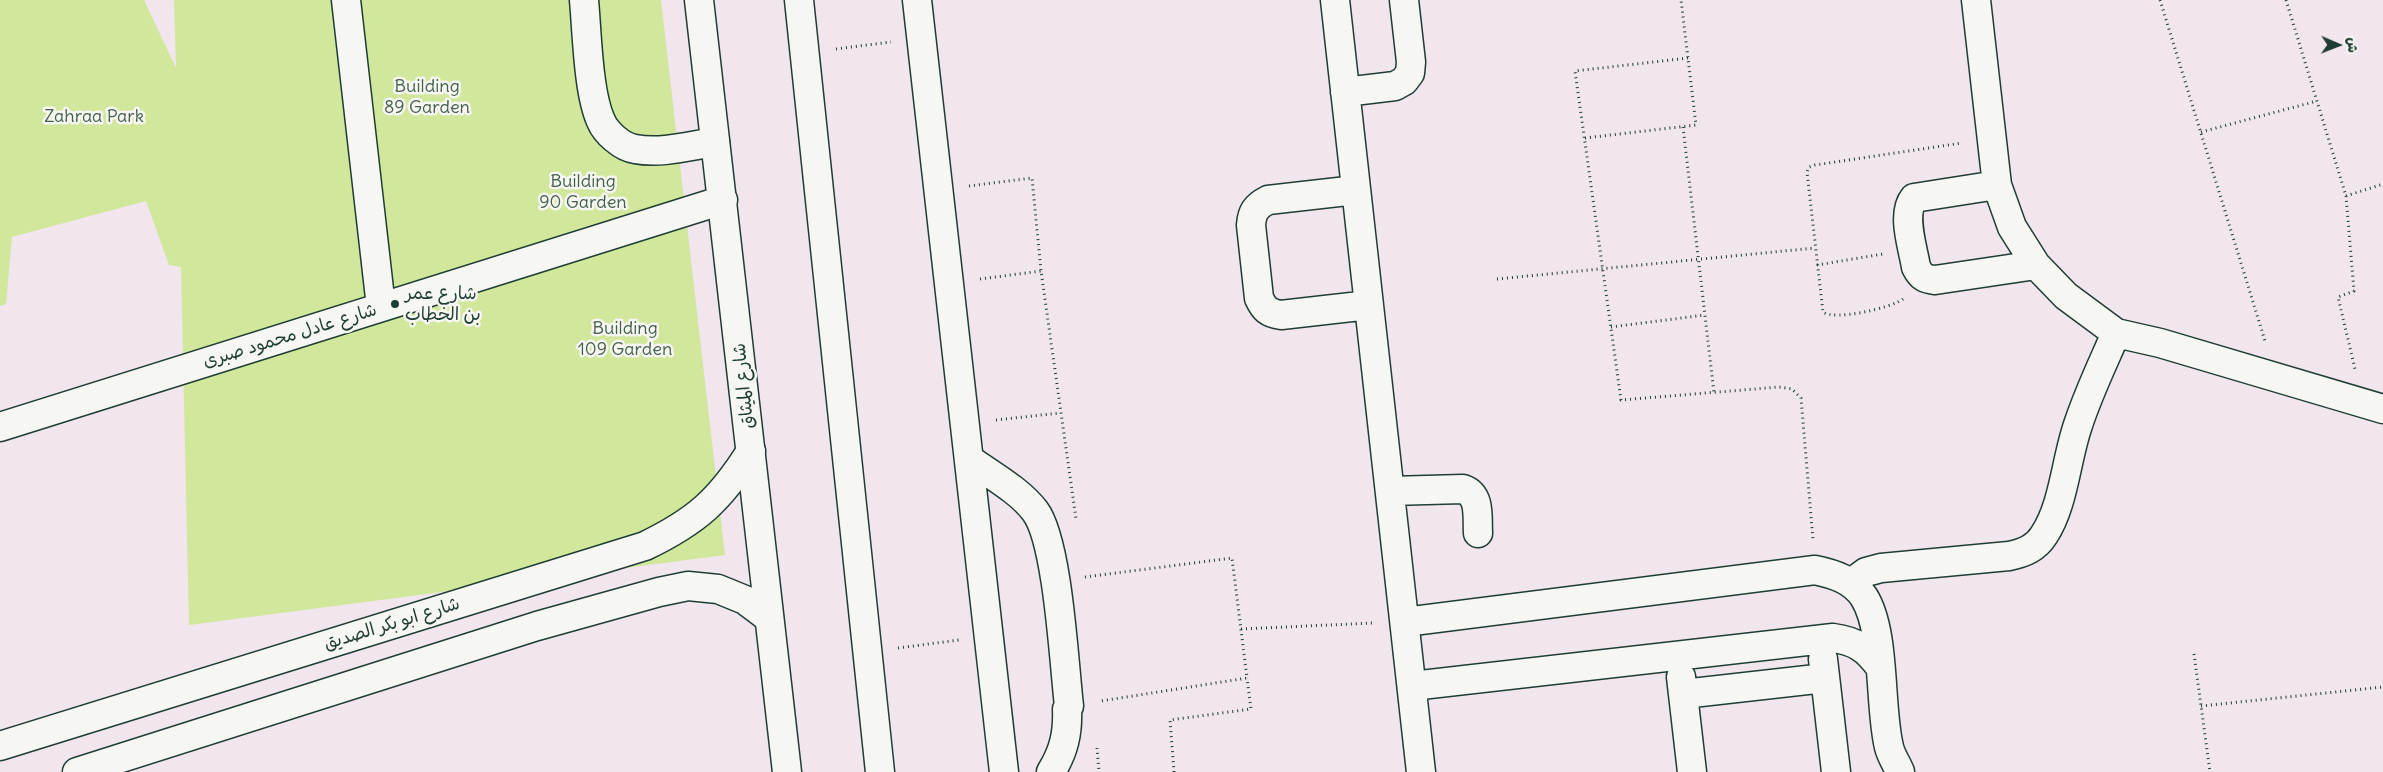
<!DOCTYPE html>
<meta charset="utf-8">
<style>
body{margin:0}
#map{position:relative;width:2383px;height:772px;overflow:hidden;background:#f1e5ee;font-family:Delius,"Playpen Sans Arabic",sans-serif}
canvas{display:block}
.north{position:absolute;left:2313px;top:20px;width:50px;height:50px;-webkit-text-stroke:4px #f6f6f2;paint-order:stroke;rotate:91deg;font-size:14px;font-weight:700;line-height:20px;text-align:center;color:#1f3d34}
.north::after{content:'';display:block;margin:auto;width:18px;height:22px;background:#1f3d34;clip-path:polygon(50% 0,100% 100%,50% 72%,0 100%)}
</style>
<div id="map">
<canvas width="2383" height="772"></canvas>
<div class="north">ش</div>
</div>
<script>
const ctx = document.querySelector('canvas').getContext('2d');
ctx.lineJoin = 'round';
function fill(path, color) { ctx.fillStyle = color; ctx.fill(path, 'evenodd'); }
function strokePath(path, color, width, dash) { ctx.strokeStyle = color; ctx.lineWidth = width; ctx.lineCap = dash ? 'butt' : 'round'; ctx.setLineDash(dash || []); ctx.stroke(path); }
function write(font, color, halo, rows, align = 'center') {
  ctx.font = font + ' Delius,"Playpen Sans Arabic",sans-serif'; ctx.lineWidth = 5; ctx.setLineDash([]); ctx.textBaseline = 'middle'; ctx.strokeStyle = halo; ctx.fillStyle = color; for (const [text, x, y, turn = 0] of rows) {
    ctx.save(); ctx.translate(x, y); ctx.rotate((+turn || 0) * Math.PI / 180); ctx.textAlign = isNaN(turn) ? turn : align; if (halo) ctx.strokeText(text, 0, 0); ctx.fillText(text, 0, 0); ctx.restore();
  }
}
const green = new Path2D(`
 M0 0H144L176 68 174 0H661L725 555 189 625 181 267 169 265 146 201 12 237 6 304 0 306Z`);
const path = new Path2D(`
 M2160 0 2265 341
 M2286 0 2346 196 2383 184
 M836 49 891 42
 M1688 58 1575 71 1621 400 1779 387 1792 389 1801 398 1813 540
 M1683 127 1714 393
 M2201 132 2317 101
 M1585 138 1696 125 1681 0
 M969 186 1032 178 1041 271 1076 519
 M2346 196 2354 291 2338 297 2355 369
 M1817 265 1883 254
 M980 279 1041 271
 M1497 279 1815 248
 M1903 299C1891 308 1835 321 1823 312L1807 172 1809 167 1815 165 1962 143
 M1611 327 1705 315
 M996 420 1060 413
 M1085 577 1232 558 1247 678 1101 701
 M1241 629 1373 623
 M898 648 959 640
 M2194 654 2210 772
 M2201 706 2383 687
 M1097 748 1099 772
 M1174 772 1170 720 1251 709 1247 678`);
const minor = new Path2D(`
 M346 0 381 307
 M584 0C587 32 588 93 601 121 606 133 622 147 635 149 661 154 689 146 715 142
 M917 0 1004 772
 M1335 0 1421 772
 M1976 0 1997 185 2012 227 2036 265 2066 296 2116 333 2160 343 2383 409
 M1345 92 1395 86 1404 81 1410 73 1411 62 1404 0
 M1997 185 1914 198C1901 214 1913 248 1916 267 1921 277 1925 279 1935 280L2036 265
 M1356 190 1268 200C1256 206 1252 212 1251 225L1259 298C1264 309 1268 313 1281 315L1369 305
 M0 427 723 200
 M969 459C991 475 1019 490 1035 511 1058 541 1064 664 1069 706L1067 709C1068 733 1064 751 1051 772
 M1390 491 1463 489C1481 495 1477 517 1478 533
 M1851 583 1866 572 1881 568 2009 556C2024 553 2036 548 2044 535 2064 505 2066 459 2078 425 2088 394 2103 363 2116 333
 M1405 622 1815 570C1834 574 1853 580 1864 597 1886 632 1879 707 1889 747 1891 756 1897 764 1900 772
 M1823 659 1836 772
 M1681 677 1692 772
 M1412 686 1833 638C1856 641 1867 649 1880 667
 M1683 694 1825 678
 M0 746 645 546C697 521 720 500 751 451
 M77 772 537 626 659 592 688 586 718 589 745 600 769 618`);
const major = new Path2D(`
 M699 0 787 772
 M799 0 880 772`);
const markers = [
 [395,304,5,"#1f3d34"]
];
const parkNames = [
 ["Building",427,87],
 ["89 Garden",427,108],
 ["Zahraa Park",94,117],
 ["Building",583,182],
 ["90 Garden",583,203],
 ["Building",625,329],
 ["109 Garden",625,350]
];
const poiNames = [
 ["شارع عمر",405,294],
 ["بن الخطاب",405,315]
];
const streetNames = [
 ["شارع عادل محمود صبرى",290,336,-17],
 ["شارع الميثاق",744,386,-96],
 ["شارع ابو بكر الصديق",392,624,-17]
];
fill(green, '#d1e79c');
strokePath(minor, '#1f3d34', 31);
strokePath(major, '#1f3d34', 31);
strokePath(path, '#1f3d34', 3, [1, 4]);
strokePath(minor, '#f6f6f2', 28);
strokePath(major, '#f6f6f2', 28);
for (const [x, y, r, color] of markers) { const dot = new Path2D(); dot.arc(x, y, r, 0, 2 * Math.PI); ctx.fillStyle = color; ctx.fill(dot); strokePath(dot, '#f6f6f2', 2); }
write('18px', '#435f49', '#f6f6f2', parkNames);
write('18px', '#1f3d34', '#f6f6f2', poiNames, 'left');
write('18px', '#1f3d34', '#f6f6f2', streetNames);
</script>
